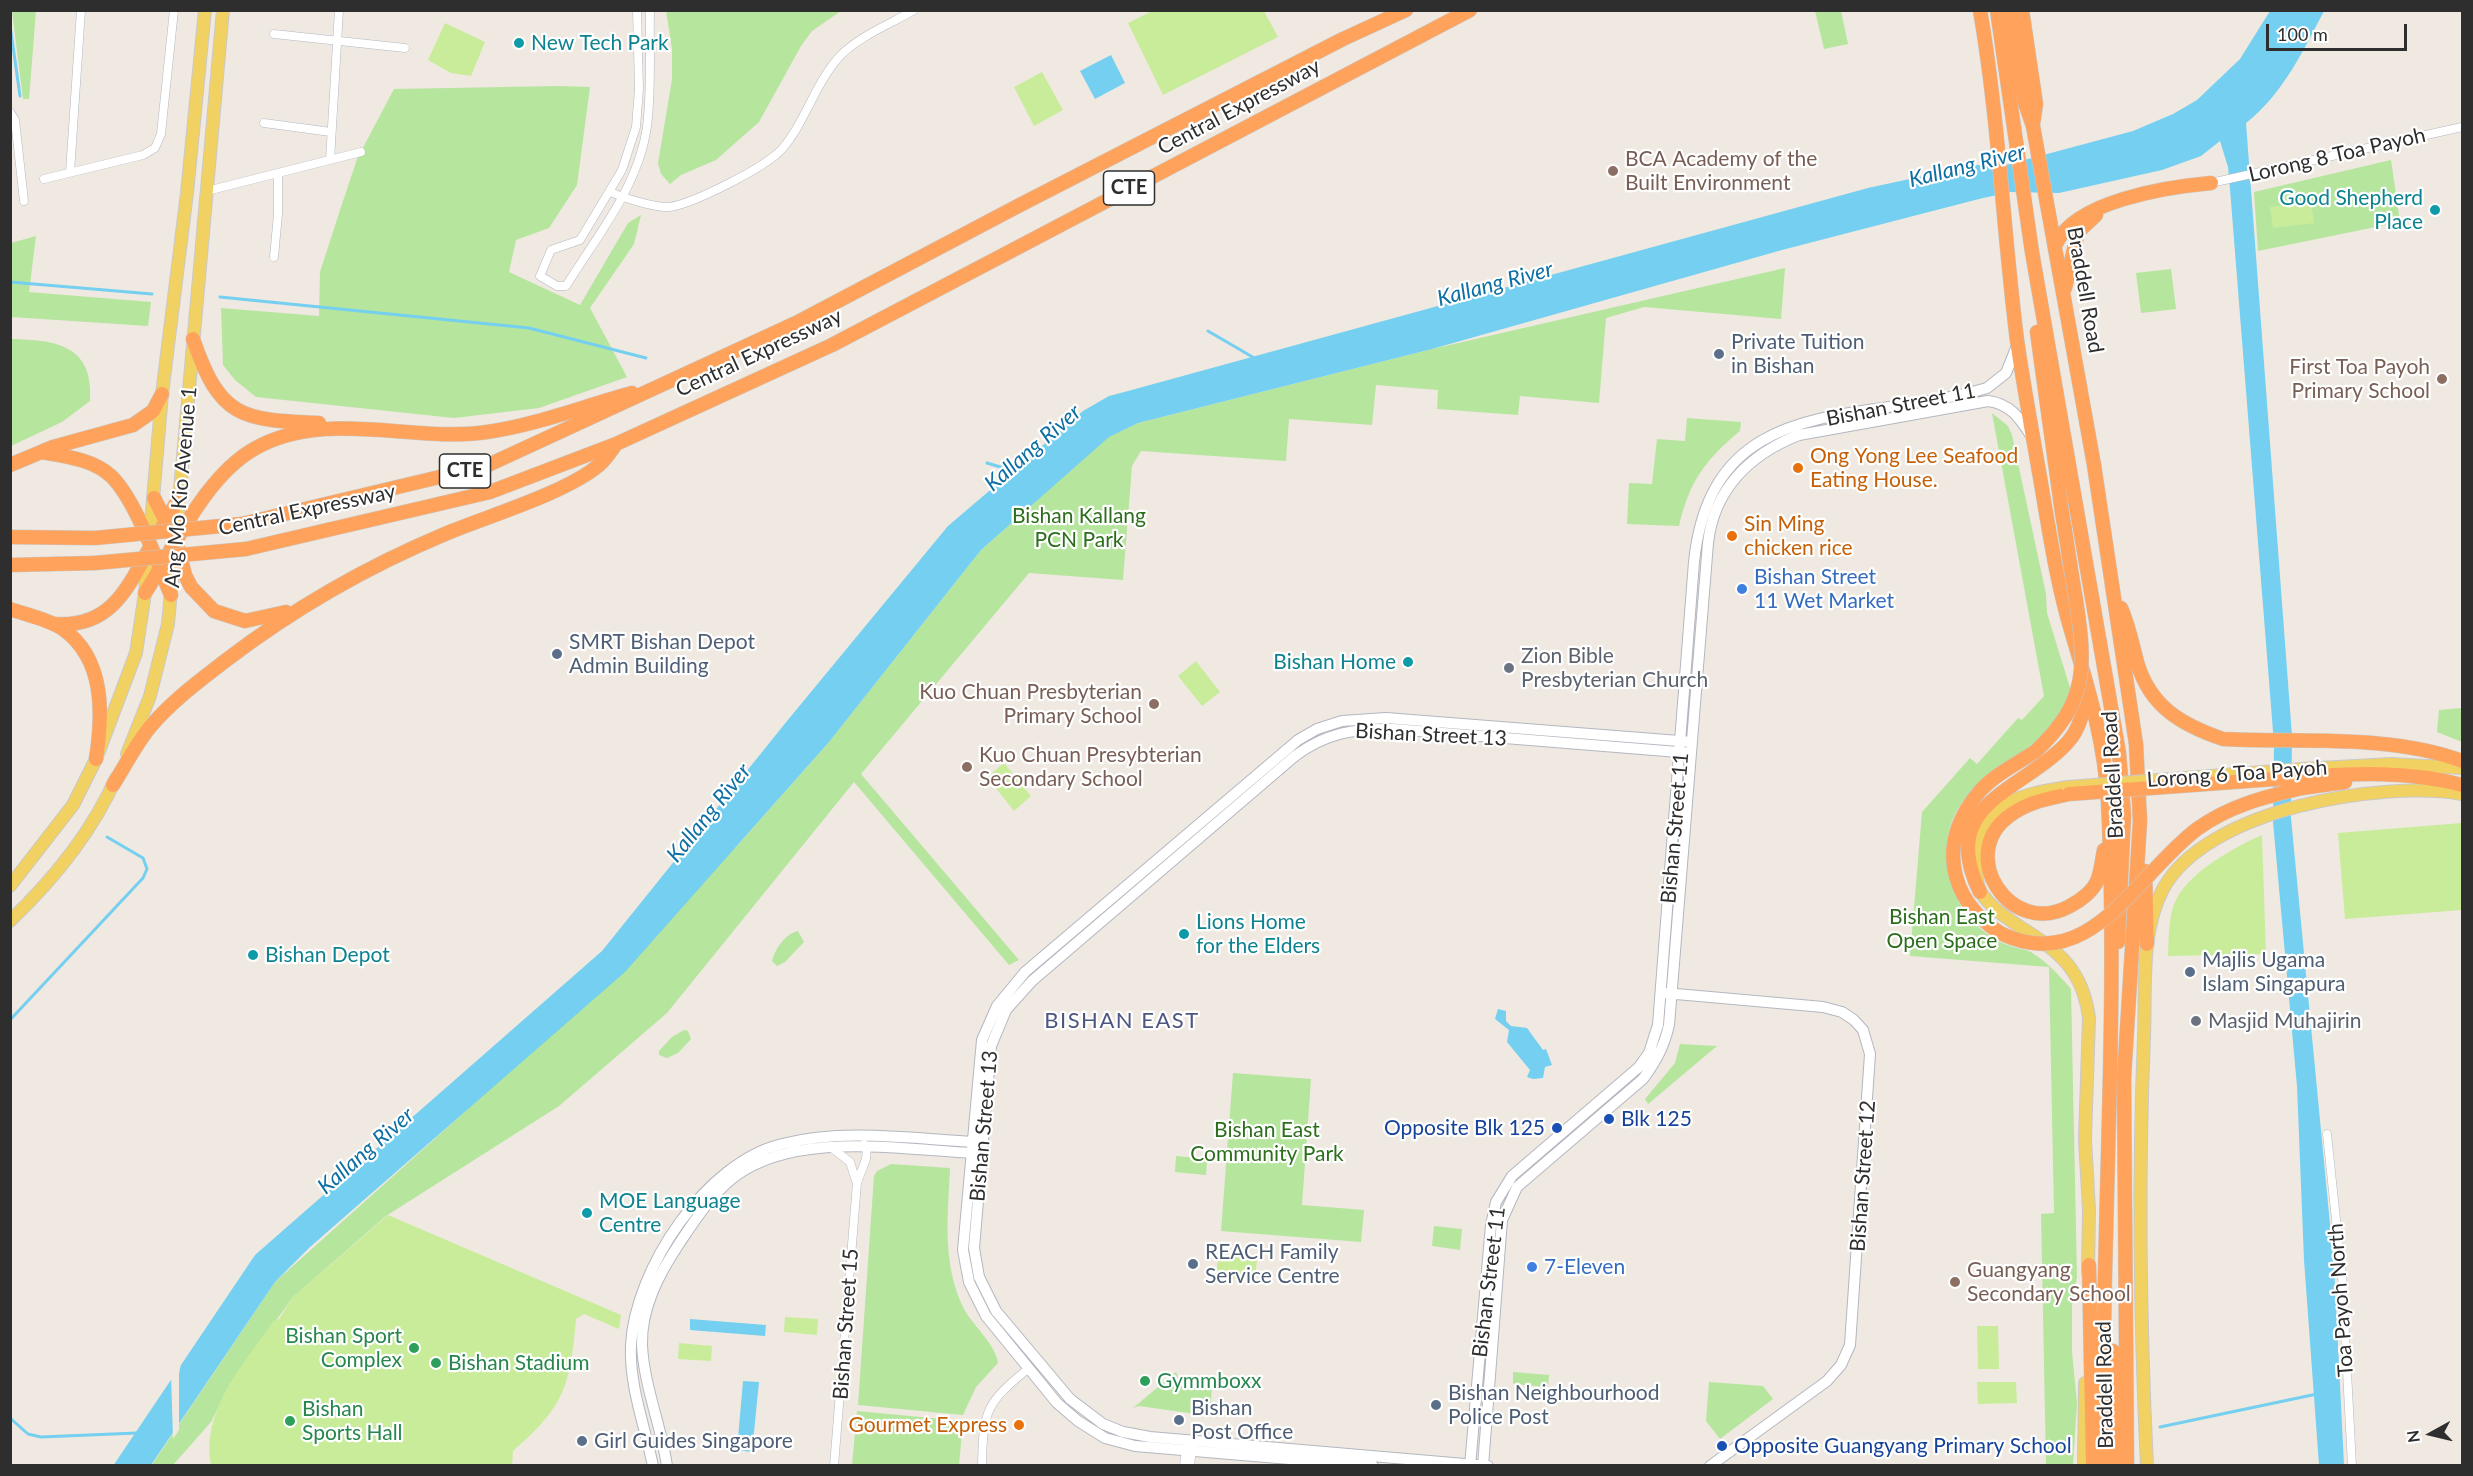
<!DOCTYPE html>
<style>
body{margin:0}
#map{position:relative;width:2473px;height:1476px;overflow:hidden;background:#efe9e1;font-family:Lato,sans-serif}
canvas{display:block}
.frame{position:absolute;inset:0;border:12px solid #2e2e2e;pointer-events:none}
.north{position:absolute;left:2401px;top:1404px;width:60px;height:60px;-webkit-text-stroke:4px #fff;paint-order:stroke;rotate:262deg;font-size:16px;font-weight:700;line-height:24px;text-align:center;color:#2e2e2e}
.north::after{content:'';display:block;margin:auto;width:21px;height:27px;background:#2e2e2e;clip-path:polygon(50% 0,100% 100%,50% 72%,0 100%)}
.scale{position:absolute;left:2266px;top:24px;width:141px;height:27px;box-sizing:border-box;border:3px solid #2e2e2e;border-top:0;padding-left:8px;font-size:18px;line-height:21px;white-space:nowrap;color:#2e2e2e;-webkit-text-stroke:4px #fff;paint-order:stroke}
</style>
<div id="map">
<canvas width="2473" height="1476"></canvas>
<div class="frame"></div>
<div class="north">N</div>
<div class="scale">100 m</div>
</div>
<script>
const ctx = document.querySelector('canvas').getContext('2d');
ctx.lineJoin = 'round';
function fill(path, color) { ctx.fillStyle = color; ctx.fill(path, 'evenodd'); }
function strokePath(path, color, width, dash) { ctx.strokeStyle = color; ctx.lineWidth = width; ctx.lineCap = dash ? 'butt' : 'round'; ctx.setLineDash(dash || []); ctx.stroke(path); }
function write(font, color, halo, rows, align = 'center') {
  ctx.font = font + ' Lato,sans-serif'; ctx.lineWidth = 4.5; ctx.setLineDash([]); ctx.textBaseline = 'middle'; ctx.strokeStyle = halo; ctx.fillStyle = color; for (const [text, x, y, turn = 0] of rows) {
    ctx.save(); ctx.translate(x, y); ctx.rotate((+turn || 0) * Math.PI / 180); ctx.textAlign = isNaN(turn) ? turn : align; if (halo) ctx.strokeText(text, 0, 0); ctx.fillText(text, 0, 0); ctx.restore();
  }
}
const green = new Path2D(`
 M12 11H36L29 99H23Z
 M666 11V10L841 11 812 31 801 46 759 122 716 160 681 175 670 184 661 174 658 163 672 79V49Z
 M1815 11H1841L1848 44 1824 49Z
 M558 86 590 87 577 185 549 228 516 240 509 272 580 305 628 223 641 215 634 244 590 308 627 377 539 408 454 418 256 397 235 380 223 365 221 308 319 316 320 272 340 210 357 159 394 89Z
 M2391 160 2400 222 2258 251 2254 192Z
 M36 236 29 292 151 302 148 326 11 317V243Z
 M1785 268 1781 319 1644 307 1606 318 1599 403 1520 396 1518 415 1437 409 1438 390 1376 385 1372 425 1289 419 1286 461 1141 451 1132 466 1123 580 1029 573 861 774 1019 960 1009 965 854 782 667 1013 559 1106 386 1216 293 1297 230 1384 211 1422 173 1465 151 1466 275 1282 459 1117 737 846 829 742 981 550 1108 437 1138 423 1432 349Z
 M2171 269 2176 309 2141 313 2136 273Z
 M11 339C56 340 94 345 90 401L62 422 11 446Z
 M1992 413 2008 426 2012 435 2046 594 2047 613 2071 691C2064 707 2056 722 2044 734 2003 774 1945 786 1947 857 1948 879 1955 899 1968 916 1980 930 1996 942 2013 947 2019 949 2025 949 2031 952 2047 962 2059 975 2071 989L2077 1277 2072 1306V1352L2077 1403 2073 1465H2046L2041 1214 2054 1213 2049 967 1910 956 1922 812 1970 758 1977 764 2018 718 2022 720 2044 696Z
 M1687 418 1741 422 1740 431C1705 460 1689 482 1679 526L1627 524 1629 483 1652 484 1657 439 1685 441Z
 M2462 708V742L2437 732 2439 710Z
 M798 931 804 942 785 962 777 966 772 961C775 949 785 934 798 931Z
 M684 1030 688 1031 691 1039 678 1053 667 1058 659 1055V1051L672 1037Z
 M1680 1044 1717 1046 1648 1104 1645 1099 1675 1063Z
 M1233 1073 1311 1079 1302 1205 1364 1210 1361 1242 1221 1231Z
 M1176 1156 1207 1159 1206 1175 1175 1172Z
 M891 1164 950 1168C948 1214 942 1261 962 1305 971 1325 995 1342 998 1363L976 1387 963 1415 858 1405 874 1176 877 1171Z
 M1434 1226 1462 1229 1460 1250 1432 1246Z
 M1176 1372 1182 1386H1190L1208 1375 1212 1386 1210 1416 1139 1406 1133 1408Z
 M1513 1372 1549 1375 1548 1387 1513 1384Z
 M1709 1382 1763 1386 1773 1399 1720 1439 1706 1421Z
 M857 1411 963 1421 959 1465H852Z`);
const pitch = new Path2D(`
 M1152 11H1264L1278 37 1163 95 1128 23Z
 M445 23 485 42 471 76 451 73 428 60Z
 M1042 72 1063 110 1034 126 1014 87Z
 M2311 201 2314 223 2273 228 2270 207Z
 M1196 661 1220 692 1202 706 1178 676Z
 M1004 763 1031 796 1014 811 987 777Z
 M2462 823V910L2345 919 2338 833Z
 M2262 835 2266 954 2168 956C2169 939 2168 915 2176 900 2189 872 2235 847 2262 835Z
 M388 1215 621 1315 619 1329 584 1314 576 1319C570 1386 565 1406 513 1451L512 1465H211C201 1410 244 1364 273 1321L279 1319 293 1297Z
 M1218 1255 1257 1259 1255 1280 1216 1277Z
 M785 1317 818 1319 817 1335 784 1332Z
 M1977 1326H1998L1999 1369H1978Z
 M679 1343 712 1346 711 1361 678 1359Z
 M1977 1382H2016L2017 1403 1978 1404Z`);
const water = new Path2D(`
 M2270 11H2324C2303 51 2283 94 2246 123L2292 736 2291 818 2334 1266 2344 1465H2319L2304 1260 2297 1086 2273 822 2274 744 2230 189 2228 167 2220 141 2201 156 2162 170 2059 193 2010 192 1979 199 1782 250 1432 349 1138 423 1109 437 981 550 829 742 625 972 310 1247 275 1282 151 1465 113 1466 255 1255 602 951 787 721 948 526 1083 411 1109 396 1128 391 1868 188 1974 165H2006L2133 131 2173 114 2197 100 2240 59Z
 M1111 55 1125 83 1095 99 1080 71Z
 M1498 1009 1506 1011V1021L1511 1026 1527 1028 1543 1050 1546 1049 1552 1065 1545 1067 1543 1078 1533 1079 1527 1077 1530 1070 1507 1042 1509 1030 1495 1019Z
 M690 1319 766 1325 765 1336 690 1330Z
 M743 1381 759 1382 752 1452 737 1450Z`);
const pier = new Path2D(`
 M182 1358 179 1374V1430L173 1439 171 1374Z`);
const stream = new Path2D(`
 M10 25 20 96
 M10 282 152 294
 M220 297 529 328 646 358
 M1208 331 1256 359
 M987 463 1017 472
 M10 1020 143 878 147 869 143 858 107 837
 M10 1418 28 1434 41 1437 137 1433
 M2160 1427 2317 1394`);
const street = new Path2D(`
 M637 10 639 89 636 127 622 170 580 240 551 250 540 276 557 286H566C597 236 639 186 647 126 652 88 649 49 650 10
 M274 34 405 48
 M10 112 15 120 24 201
 M264 123 331 132
 M330 160 339 10
 M70 172 81 10
 M44 179 143 155 155 148 161 134 174 10
 M2211 183 2462 127
 M207 191 361 152
 M611 192C623 198 656 208 669 207 693 204 766 167 782 149 805 123 815 83 840 56 859 36 891 24 914 10
 M274 257 278 214V174
 M2327 1134 2342 1277 2352 1466
 M832 1148 850 1162 856 1181
 M834 1466 857 1183 866 1159 867 1147 864 1144
 M982 1466C983 1410 986 1403 1029 1368
 M1184 1466 1186 1448
 M1190 1466 1192 1448`);
const secondary = new Path2D(`
 M1665 993 1823 1007 1842 1012 1854 1020 1863 1030 1870 1054 1850 1345 1841 1365 1827 1381 1710 1466
 M653 1466C645 1426 629 1386 631 1345 635 1269 706 1162 782 1144 845 1128 913 1139 977 1142
 M667 1466C661 1425 644 1386 642 1345 641 1308 659 1274 679 1244 695 1220 711 1195 734 1177 796 1130 902 1150 975 1153
 M1373 1466 1135 1446 1105 1438 1078 1421 1057 1403 986 1316 969 1282 963 1250 982 1040 997 1006 1025 972 1298 740 1317 729 1342 721 1386 718 1692 742
 M1470 1466 1491 1225 1496 1202 1512 1176 1639 1067 1649 1053 1658 1025 1694 562C1712 389 1863 425 1987 388L2006 373 2016 348
 M1483 1466 1502 1220 1517 1187 1643 1079C1656 1061 1664 1047 1669 1025L1708 543C1714 489 1750 454 1799 435L1988 401C2010 404 2019 417 2030 434
 M1488 1466 1150 1437 1123 1432 1103 1424 1070 1399 996 1311 979 1277 974 1248 991 1046 1006 1010 1032 981 1295 756C1326 733 1355 728 1393 729L1691 753`);
const primary = new Path2D(`
 M127 754 150 696 168 624 223 10
 M2302 769 2391 764 2462 768
 M2068 787C2022 794 1980 802 1977 858 1976 869 1976 885 1982 894 1992 909 2006 917 2020 927 2060 951 2083 971 2089 1018L2085 1139 2089 1210 2088 1272
 M10 886 73 805 96 759 136 653 145 593 162 394 187 193 205 10
 M10 921C53 880 92 832 116 778
 M2084 1466 2085 1383
 M2147 1466C2140 1323 2138 1179 2144 1037 2146 989 2140 933 2163 889 2206 809 2381 780 2462 794`);
const highway = new Path2D(`
 M1980 10C1999 120 2003 230 2017 340 2025 396 2036 452 2045 507 2052 548 2059 590 2071 630 2088 688 2105 742 2108 802 2119 1023 2100 1244 2104 1466
 M1997 10 2032 252 2119 753 2124 815 2118 942
 M2009 10 2025 103 2033 126 2094 465 2136 744 2140 821 2124 1077 2127 1466
 M2022 10 2036 104 2033 124
 M2056 244C2075 201 2167 187 2211 183
 M2065 288 2078 232 2096 215
 M2037 332 2062 513
 M193 339C220 418 241 420 319 423
 M41 452C64 456 93 459 111 476 136 500 157 563 171 595
 M10 465 53 447 133 425 153 411 162 394
 M154 498 177 543 185 575 191 587 214 611 245 621 286 612
 M242 524 486 466 800 321 1018 206 1343 39 1406 10
 M162 527 181 495
 M10 537 95 538
 M246 549 490 492 616 444 832 345 1470 10
 M10 565 95 563
 M145 593C175 546 205 477 254 449 325 408 411 443 487 432 537 425 584 406 632 393
 M2121 608C2129 626 2132 643 2137 662 2150 707 2182 725 2223 739 2300 743 2390 734 2462 761
 M10 609C27 615 48 619 63 629 105 659 103 714 96 759
 M55 624C108 628 126 592 148 551
 M2302 777C2356 773 2410 771 2462 785
 M113 785C125 766 136 744 150 727 172 701 198 682 225 661 293 609 366 567 445 534 488 516 566 493 599 465 606 459 611 451 616 444
 M2302 788 2345 782
 M2069 794C2047 799 2027 802 2009 816 1956 855 2011 939 2070 906 2080 901 2093 891 2097 881 2101 872 2102 860 2104 850
 M2145 871 2147 944
 M1980 892C1936 803 2023 791 2067 743 2081 728 2085 707 2085 687
 M2000 933C1947 898 1937 840 1980 791 1994 775 2018 763 2036 751
 M2089 1265 2093 1466
 M2113 1351 2115 1466`);
const primaryBridge = new Path2D(`
 M2068 787 2302 769`);
const highwayBridge = new Path2D(`
 M95 538 242 524
 M95 563 246 549
 M2036 751C2088 702 2086 666 2076 600 2071 571 2067 542 2062 513
 M2069 794 2302 777
 M2000 933C2090 977 2136 875 2197 829 2229 806 2264 797 2302 788`);
const markers = [
 [519,43,6,"#0f9aa8"],
 [1613,171,6,"#8d6e63"],
 [2435,210,6,"#0f9aa8"],
 [1719,354,6,"#5c6f8a"],
 [2442,379,6,"#8d6e63"],
 [1798,468,6,"#e8710a"],
 [1732,536,6,"#e8710a"],
 [1742,589,6,"#3f7fe0"],
 [557,654,6,"#5c6f8a"],
 [1408,662,6,"#0f9aa8"],
 [1509,668,6,"#6b7280"],
 [1154,704,6,"#8d6e63"],
 [967,767,6,"#8d6e63"],
 [1184,934,6,"#0f9aa8"],
 [253,955,6,"#0f9aa8"],
 [2190,972,6,"#5c6f8a"],
 [2196,1021,6,"#6b7280"],
 [1609,1119,6,"#1a4fb4"],
 [1557,1128,6,"#1a4fb4"],
 [587,1213,6,"#0f9aa8"],
 [1193,1264,6,"#5c6f8a"],
 [1532,1267,6,"#3f7fe0"],
 [1955,1282,6,"#8d6e63"],
 [414,1348,6,"#2e9e5b"],
 [436,1363,6,"#2e9e5b"],
 [1145,1381,6,"#2e9e5b"],
 [1436,1405,6,"#5c6f8a"],
 [1179,1420,6,"#5c6f8a"],
 [290,1421,6,"#2e9e5b"],
 [1019,1425,6,"#e8710a"],
 [582,1441,6,"#5c6f8a"],
 [1722,1446,6,"#1a4fb4"]
];
const shields = [
 [1129,188,51],
 [465,471,51]
];
const shieldNames = [
 ["CTE",1129,188],
 ["CTE",465,471]
];
const cultureNames = [
 ["New Tech Park",531,43],
 ["Good Shepherd",2423,198,"right"],
 ["Place",2423,222,"right"],
 ["Bishan Home",1396,662,"right"],
 ["Lions Home",1196,922],
 ["for the Elders",1196,946],
 ["Bishan Depot",265,955],
 ["MOE Language",599,1201],
 ["Centre",599,1225]
];
const streetNames = [
 ["Central Expressway",1239,107,-28],
 ["Lorong 8 Toa Payoh",2337,155,-13],
 ["Braddell Road",2085,290,80],
 ["Central Expressway",759,353,-25],
 ["Bishan Street 11",1901,405,-11],
 ["Ang Mo Kio Avenue 1",181,487,-85],
 ["Central Expressway",307,510,-12],
 ["Bishan Street 13",1431,735,3],
 ["Lorong 6 Toa Payoh",2237,774,-4],
 ["Braddell Road",2113,775,-93],
 ["Bishan Street 11",1675,828,-85],
 ["Bishan Street 13",984,1126,-85],
 ["Bishan Street 12",1863,1176,-86],
 ["Bishan Street 11",1489,1282,-83],
 ["Toa Payoh North",2341,1300,-94],
 ["Bishan Street 15",846,1324,-86],
 ["Braddell Road",2105,1385,-91]
];
const educationNames = [
 ["BCA Academy of the",1625,159],
 ["Built Environment",1625,183],
 ["First Toa Payoh",2430,367,"right"],
 ["Primary School",2430,391,"right"],
 ["Kuo Chuan Presbyterian",1142,692,"right"],
 ["Primary School",1142,716,"right"],
 ["Kuo Chuan Presybterian",979,755],
 ["Secondary School",979,779],
 ["Guangyang",1967,1270],
 ["Secondary School",1967,1294]
];
const serviceNames = [
 ["Private Tuition",1731,342],
 ["in Bishan",1731,366],
 ["SMRT Bishan Depot",569,642],
 ["Admin Building",569,666],
 ["Majlis Ugama",2202,960],
 ["Islam Singapura",2202,984],
 ["REACH Family",1205,1252],
 ["Service Centre",1205,1276],
 ["Bishan Neighbourhood",1448,1393],
 ["Police Post",1448,1417],
 ["Bishan",1191,1408],
 ["Post Office",1191,1432],
 ["Girl Guides Singapore",594,1441]
];
const foodNames = [
 ["Ong Yong Lee Seafood",1810,456],
 ["Eating House.",1810,480],
 ["Sin Ming",1744,524],
 ["chicken rice",1744,548],
 ["Gourmet Express",1007,1425,"right"]
];
const parkNames = [
 ["Bishan Kallang",1079,516],
 ["PCN Park",1079,540],
 ["Bishan East",1942,917],
 ["Open Space",1942,941],
 ["Bishan East",1267,1130],
 ["Community Park",1267,1154]
];
const shopNames = [
 ["Bishan Street",1754,577],
 ["11 Wet Market",1754,601],
 ["7-Eleven",1544,1267]
];
const worshipNames = [
 ["Zion Bible",1521,656],
 ["Presbyterian Church",1521,680],
 ["Masjid Muhajirin",2208,1021]
];
const transitNames = [
 ["Blk 125",1621,1119],
 ["Opposite Blk 125",1545,1128,"right"],
 ["Opposite Guangyang Primary School",1734,1446]
];
const leisureNames = [
 ["Bishan Sport",402,1336,"right"],
 ["Complex",402,1360,"right"],
 ["Bishan Stadium",448,1363],
 ["Gymmboxx",1157,1381],
 ["Bishan",302,1409],
 ["Sports Hall",302,1433]
];
const waterNames = [
 ["Kallang River",1967,166,-14],
 ["Kallang River",1495,284,-15],
 ["Kallang River",1033,448,-41],
 ["Kallang River",709,813,-51],
 ["Kallang River",366,1151,-41]
];
const neighbourhoodNames = [
 ["BISHAN EAST",1122,1021]
];
fill(green, '#b6e59e');
fill(pitch, '#c9ec9a');
fill(water, '#75cff0');
fill(pier, '#efe9e1');
strokePath(stream, '#75cff0', 3);
strokePath(street, '#b4b7c1', 9);
strokePath(secondary, '#b4b7c1', 12);
strokePath(primary, '#c9c9c9', 14);
strokePath(highway, '#c9c9c9', 15);
strokePath(street, '#fff', 8);
strokePath(secondary, '#fff', 10);
strokePath(primary, '#f2d163', 12);
strokePath(highway, '#ffa35c', 14);
strokePath(primaryBridge, '#c9c9c9', 14, []);
strokePath(highwayBridge, '#c9c9c9', 15, []);
strokePath(primaryBridge, '#f2d163', 12);
strokePath(highwayBridge, '#ffa35c', 14);
for (const [x, y, r, color] of markers) { const dot = new Path2D(); dot.arc(x, y, r, 0, 2 * Math.PI); ctx.fillStyle = color; ctx.fill(dot); strokePath(dot, '#fff', 2); }
for (const [x, y, w] of shields) { const box = new Path2D(); box.roundRect(x - w / 2, y - 17, w, 34, 4.5); ctx.fillStyle = '#fff'; ctx.fill(box); strokePath(box, '#2e2e2e', 1.5); }
write('bold 20px', '#2e2e2e', null, shieldNames);
write('21px', '#0d838f', '#fff', cultureNames, 'left');
write('21px', '#2e2e2e', '#fff', streetNames);
write('21px', '#785e54', '#fff', educationNames, 'left');
write('21px', '#4e5e75', '#fff', serviceNames, 'left');
write('21px', '#c56008', '#fff', foodNames, 'left');
write('21px', '#2c6e1b', '#fff', parkNames);
write('21px', '#366cbe', '#fff', shopNames, 'left');
write('21px', '#5b616d', '#fff', worshipNames, 'left');
write('21px', '#164399', '#fff', transitNames, 'left');
write('21px', '#27864d', '#fff', leisureNames, 'left');
write('italic 22px', '#0d6fa3', '#fff', waterNames);
ctx.letterSpacing = '1.5px';
write('22px', '#4d5680', '#fff', neighbourhoodNames);
ctx.letterSpacing = '0px';
</script>
